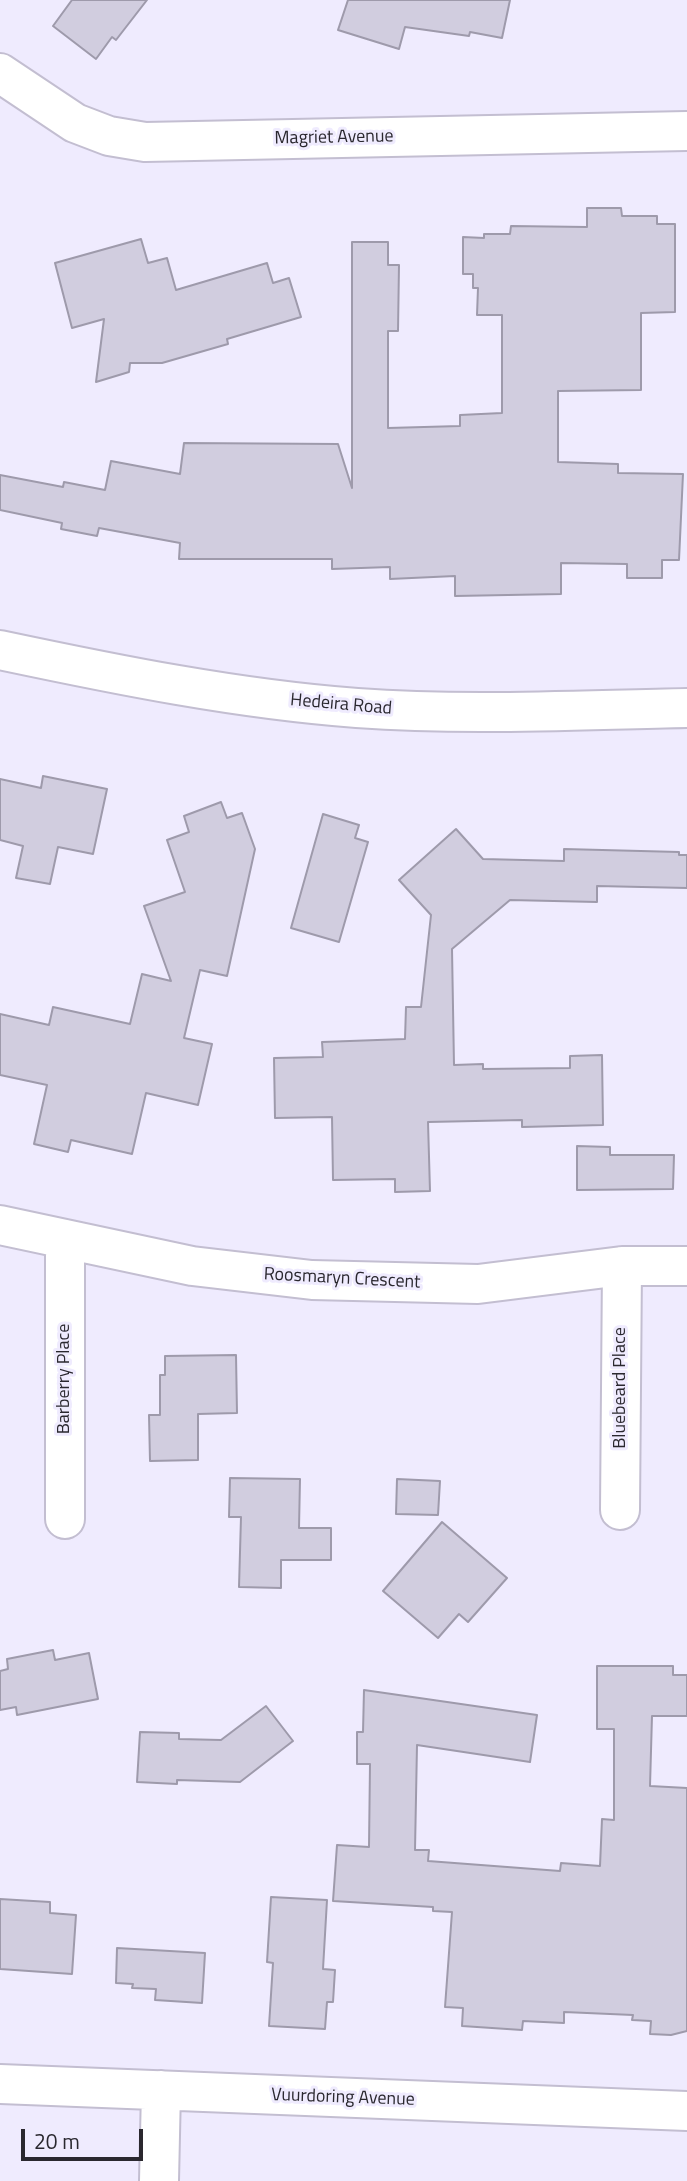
<!DOCTYPE html>
<style>
body{margin:0}
#map{position:relative;width:687px;height:2181px;overflow:hidden;background:#efebfe;font-family:"Titillium Web",sans-serif}
canvas{display:block}
.scale{position:absolute;left:21px;top:2129px;width:122px;height:32px;box-sizing:border-box;border:4px solid #2a282f;border-top:0;padding-left:9px;font-size:21px;line-height:24px;white-space:nowrap;color:#2a282f;-webkit-text-stroke:5px #efebfe;paint-order:stroke}
</style>
<div id="map">
<canvas width="687" height="2181"></canvas>
<div class="scale">20 m</div>
</div>
<script>
const ctx = document.querySelector('canvas').getContext('2d');
ctx.lineJoin = 'round';
function fill(path, color) { ctx.fillStyle = color; ctx.fill(path, 'evenodd'); }
function strokePath(path, color, width, dash) { ctx.strokeStyle = color; ctx.lineWidth = width; ctx.lineCap = dash ? 'butt' : 'round'; ctx.setLineDash(dash || []); ctx.stroke(path); }
function write(font, color, halo, rows, align = 'center') {
  ctx.font = font + ' "Titillium Web",sans-serif'; ctx.lineWidth = 6; ctx.setLineDash([]); ctx.textBaseline = 'middle'; ctx.strokeStyle = halo; ctx.fillStyle = color; for (const [text, x, y, turn = 0] of rows) {
    ctx.save(); ctx.translate(x, y); ctx.rotate((+turn || 0) * Math.PI / 180); ctx.textAlign = isNaN(turn) ? turn : align; if (halo) ctx.strokeText(text, 0, 0); ctx.fillText(text, 0, 0); ctx.restore();
  }
}
const building = new Path2D(`
 M72 0H147L116 40 112 37 96 59 53 26Z
 M348 0H510L502 38 470 32 469 36 405 27 399 49 338 30Z
 M587 208H621L622 216H657V224H675V312L641 313V390L558 391V462L618 464V473L683 474 679 560H662V578H627V564L561 563V594L455 596V576L390 579V567L332 569V559H179L180 543 99 528 97 536 61 529 62 523 0 510V475L63 487 64 482 105 490 111 461 180 474 184 443 338 444 352 488V242H388V265H399L398 331H388V428L460 426V415L502 413V315H477L478 288H473V274H463V237L484 238V234H510L511 226 587 227Z
 M141 239 148 263 167 258 176 290 267 263 273 283 289 278 301 317 227 339 228 344 162 363H130L129 372 96 382 104 319 72 328 55 263Z
 M43 776 107 789 93 854 58 847 50 884 16 878 23 846 0 840V779L41 788Z
 M221 802 227 818 242 813 255 849 227 976 200 970 184 1038 212 1044 198 1105 146 1093 132 1154 71 1140 68 1152 34 1144 47 1085 0 1075V1014L49 1025 53 1007 130 1024 142 974 171 981 144 906 185 892 167 840 189 832 184 816Z
 M323 814 359 825 355 838 368 842 339 942 291 928Z
 M456 829 483 859 564 861V849L679 852V855H687V888L597 886V902L510 900 452 949 454 1065 483 1064V1069L570 1068V1056L602 1055 603 1125 522 1127V1120L428 1122 430 1191 395 1192V1179L333 1180 332 1117 275 1118 274 1058 323 1057 322 1042 405 1039 406 1007H421L431 915 399 880Z
 M577 1146 610 1147V1155H674L673 1189 577 1190Z
 M236 1355 237 1413 198 1414V1460L150 1461 149 1415H160V1375H165V1356Z
 M230 1478 300 1479 299 1528H331V1560H281V1588L239 1587 241 1517H229Z
 M397 1479 440 1481 438 1515 396 1514Z
 M442 1522 507 1578 468 1622 459 1614 438 1638 383 1591Z
 M53 1650 55 1660 89 1653 98 1699 17 1715 16 1707 0 1710V1671L8 1669 7 1659Z
 M597 1666H673V1675H687V1716H652L650 1786 687 1788V2031L671 2035 650 2034 651 2021 632 2020 633 2015 564 2012V2023L523 2021 522 2030 462 2026 463 2008 445 2007 452 1912 433 1911V1907L333 1901 337 1845 369 1847 370 1764H357V1732H363L364 1690 537 1715 530 1762 417 1745 415 1850H429L428 1861 560 1871 561 1863 600 1866 602 1819 614 1820V1729H597Z
 M266 1706 293 1741 240 1782 177 1780V1784L137 1782 140 1732 179 1733V1739L221 1740Z
 M271 1897 327 1900 323 1969 335 1970 333 2002H327L325 2029 269 2026 273 1963 267 1962Z
 M0 1899 50 1902V1913L76 1915 72 1974 0 1969Z
 M117 1948 205 1953 202 2003 155 2000 156 1989 132 1988 133 1984 116 1983Z`);
const minor = new Path2D(`
 M0 73 75 123 109 136 145 142 687 131
 M0 1225 192 1266 312 1280 478 1284 622 1266H687
 M65 1239V1519
 M620 1510 622 1266
 M0 2084 687 2111
 M159 2181 161 2090`);
const tertiary = new Path2D(`
 M0 650C118 675 237 699 357 708 467 716 577 710 687 708`);
const streetNames = [
 ["Magriet Avenue",334,138,-1],
 ["Hedeira Road",341,705,5],
 ["Roosmaryn Crescent",342,1279,3],
 ["Barberry Place",65,1379,-90],
 ["Bluebeard Place",621,1388,-90],
 ["Vuurdoring Avenue",343,2098,2]
];
fill(building, '#d1cddf');
strokePath(building, '#9e9aab', 2);
strokePath(minor, '#c3bed1', 42);
strokePath(tertiary, '#c3bed1', 42);
strokePath(minor, '#fff', 38);
strokePath(tertiary, '#fff', 38);
write('18px', '#2a282f', '#efebfe', streetNames);
</script>
